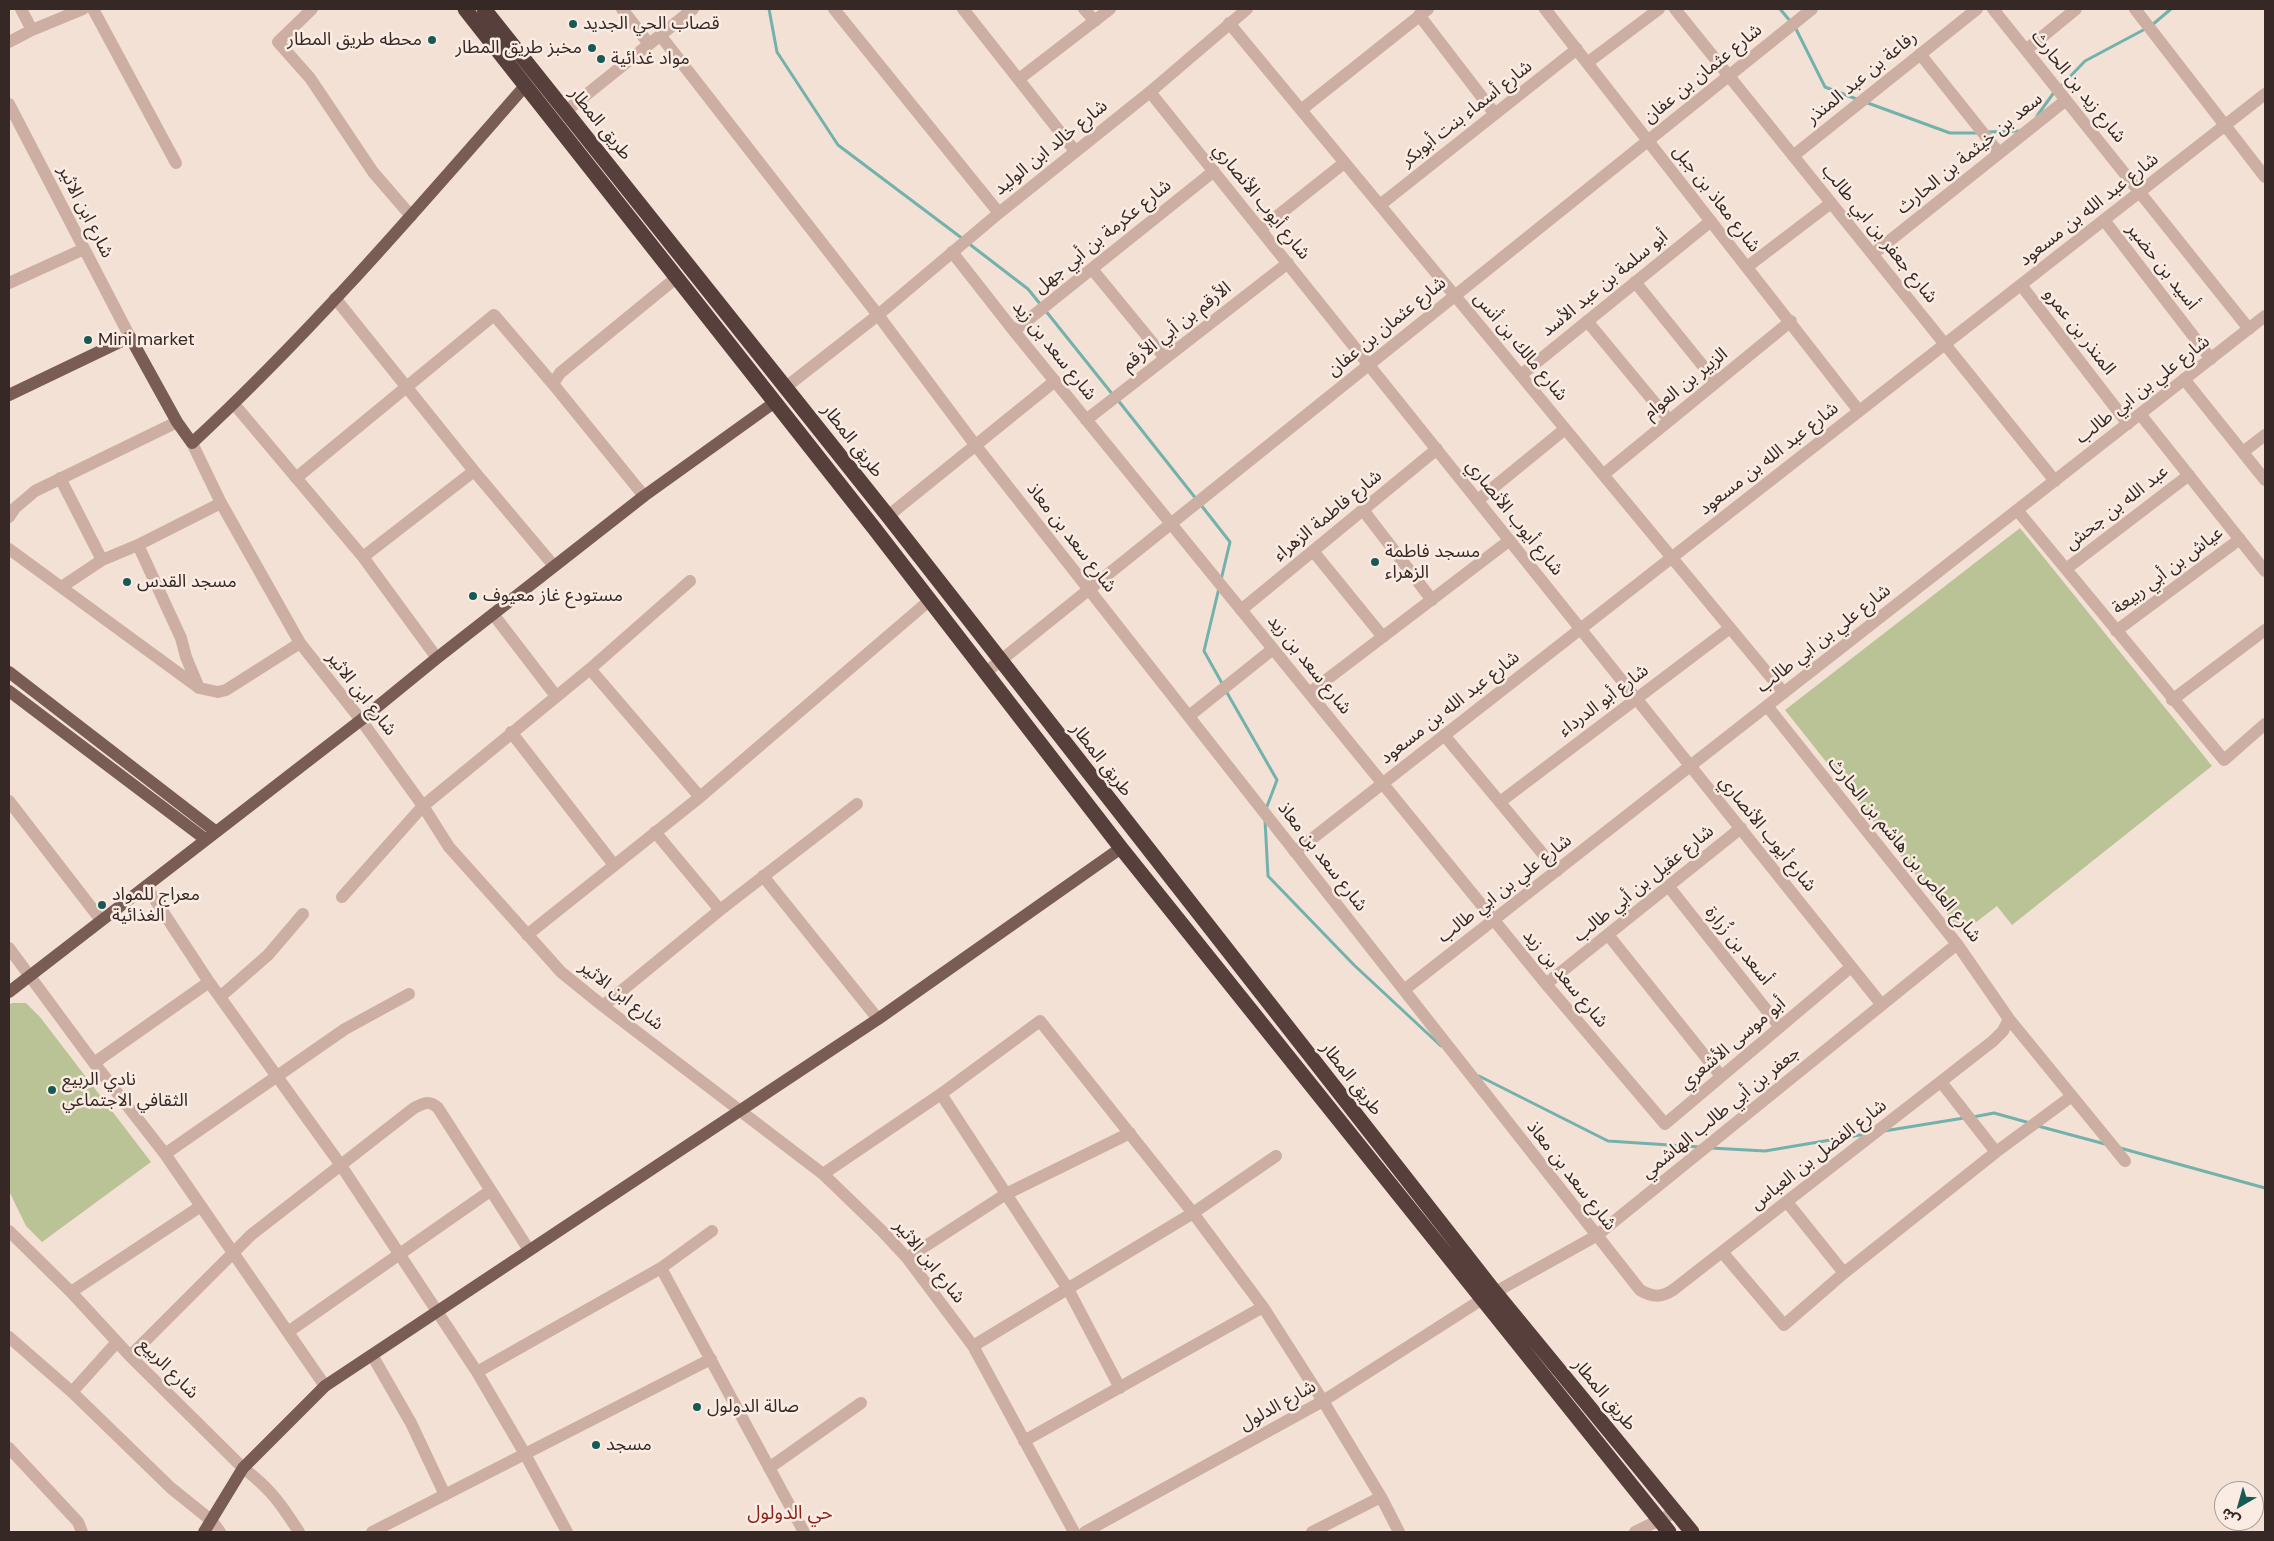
<!DOCTYPE html>
<meta charset="utf-8">
<style>
body{margin:0}
#map{position:relative;width:2274px;height:1541px;overflow:hidden;background:#f3e1d6;font-family:"DM Sans","Noto Sans Arabic",sans-serif}
canvas{display:block}
.frame{position:absolute;inset:0;border:10px solid #352825;pointer-events:none}
.north{position:absolute;left:2214px;top:1481px;width:50px;height:50px;box-sizing:border-box;background:#faece3;border:1px solid #ab9e97;border-radius:50%;rotate:218deg;font-size:14px;font-weight:700;line-height:20px;text-align:center;color:#352825}
.north::after{content:'';display:block;margin:auto;width:18px;height:22px;background:#175a55;clip-path:polygon(50% 0,100% 100%,50% 72%,0 100%)}
</style>
<div id="map">
<canvas width="2274" height="1541"></canvas>
<div class="frame"></div>
<div class="north">ش</div>
</div>
<script>
const ctx = document.querySelector('canvas').getContext('2d');
ctx.lineJoin = 'round';
function fill(path, color) { ctx.fillStyle = color; ctx.fill(path, 'evenodd'); }
function strokePath(path, color, width, dash) { ctx.strokeStyle = color; ctx.lineWidth = width; ctx.lineCap = dash ? 'butt' : 'round'; ctx.setLineDash(dash || []); ctx.stroke(path); }
function write(font, color, halo, rows, align = 'center') {
  ctx.font = font + ' "DM Sans","Noto Sans Arabic",sans-serif'; ctx.lineWidth = 5; ctx.setLineDash([]); ctx.textBaseline = 'middle'; ctx.strokeStyle = halo; ctx.fillStyle = color; for (const [text, x, y, turn = 0] of rows) {
    ctx.save(); ctx.translate(x, y); ctx.rotate((+turn || 0) * Math.PI / 180); ctx.textAlign = isNaN(turn) ? turn : align; if (halo) ctx.strokeText(text, 0, 0); ctx.fillText(text, 0, 0); ctx.restore();
  }
}
const green = new Path2D(`
 M2020 528 2212 766 2012 925 1997 906 1962 933 1785 710Z
 M12 1003H26L40 1017 151 1162 42 1242 26 1226 9 1191V1005Z`);
const stream = new Path2D(`
 M769 9 777 52 838 145 963 239
 M1780 9 1791 22
 M2152 25 2171 9
 M1795 27 1825 87 1859 100
 M2060 87 2085 61 2147 28
 M1865 102 1950 133H1978
 M2037 116 2055 91
 M1987 132 2021 131
 M968 243 1028 289 1041 305
 M1045 310 1113 395
 M1117 399 1197 500
 M1201 505 1230 542 1221 580
 M1219 588 1204 651 1223 685
 M1226 691 1277 780 1266 809
 M1265 820 1268 876 1354 965 1441 1046
 M1479 1076 1608 1141 1700 1147
 M1973 1117 1994 1113 2030 1123
 M2038 1126 2105 1144
 M1884 1131 1964 1118
 M1711 1148 1765 1151 1866 1134
 M2120 1148 2265 1188`);
const minor = new Path2D(`
 M21 9 32 30
 M93 9 176 163
 M312 9 278 42 310 78 373 172 411 216
 M622 9 649 44
 M834 9 999 213
 M963 9 1075 151
 M1084 9 1095 21
 M1545 9 1859 411
 M1675 9 2055 481
 M1993 9 2249 329
 M2135 9 2265 177
 M1419 15 1495 114
 M1229 23 1784 693
 M660 35 878 315 976 446 1640 1290C1652 1297 1661 1298 1673 1290L1993 1041 2003 1031 2009 1019
 M9 42 32 30 83 9
 M2026 50 2076 9
 M1920 54 1999 153
 M1587 63 1659 9
 M1019 79 1110 9
 M1150 92 1882 1005
 M9 104 130 337
 M1301 110 1428 9
 M566 111 693 9
 M1793 156 1977 9
 M1380 205 1577 49
 M2104 220 2211 359
 M1261 229 1344 163
 M952 252 1014 331 1546 984 1665 1124 1851 967
 M1873 254 2066 100
 M1747 267 1831 203
 M1092 269 1165 358
 M1635 282 1716 382
 M9 283 84 249
 M2021 285 2128 424
 M335 298 474 471 554 566
 M1587 321 1669 420
 M1014 331 1214 171
 M1521 375 1711 221
 M2184 379 2265 480
 M553 384 560 373 676 278
 M786 387 878 315 999 213 1150 92 1247 9
 M234 404 363 557 437 658
 M2140 414 2265 571
 M1086 420 1288 263
 M192 443 221 503 300 643 361 720 423 806 449 847 561 972 603 1006 823 1174 882 1231 907 1258 973 1346 1074 1532
 M2243 452 2265 435
 M1604 474 1791 321
 M60 478 102 560
 M296 478 494 315 553 384 644 496
 M1478 500 1565 429
 M1363 510 1432 600
 M2017 510 2224 760 2265 724
 M888 516 1055 381
 M9 517 15 508 35 491 177 422
 M138 545 181 638 186 657 199 688
 M9 549 199 688 218 692 226 690 300 643
 M1313 551 1383 637
 M363 557 474 471
 M2066 569 2189 475
 M63 586 102 560 138 545 221 503
 M1241 610 1437 449
 M493 614 556 696
 M2116 631 2240 539
 M590 669 700 797
 M985 673 1812 9
 M1309 693 1510 540
 M2172 700 2265 630
 M1767 706 1957 944 2009 1019 2125 1161
 M1189 716 1273 649
 M511 732 614 865
 M1444 735 1557 871
 M9 801 101 920
 M1500 802 1730 628
 M655 832 720 910
 M1295 852 2265 94
 M763 876 878 1019
 M146 886 209 982 340 1164 477 1372 525 1454 567 1532
 M1669 887 1780 1027
 M342 897 423 806 590 669 690 581
 M527 935 700 797 930 600
 M1609 936 1721 1076
 M9 948 94 1063 165 1154 325 1386
 M1546 984 1741 828
 M1404 990 2265 316
 M220 997 268 955 303 914
 M603 1006 720 910 857 804
 M94 1063 209 982
 M1941 1082 1996 1152
 M941 1094 1068 1289 1120 1388
 M165 1154 345 1029 409 994
 M823 1174 941 1094 1040 1021 1193 1213 1263 1307 1323 1401 1381 1497 1399 1532
 M1787 1202 1844 1273 1996 1152 2072 1096
 M9 1231 71 1292 130 1356 243 1468C270 1488 281 1504 299 1532
 M1722 1252 1784 1325 1844 1273
 M907 1258 1006 1194 1130 1133
 M661 1268 804 1532
 M71 1292 201 1206
 M288 1332 490 1191
 M9 1337 72 1392 171 1488 212 1521 220 1532
 M973 1346 1193 1213 1276 1156
 M372 1355 411 1423 445 1495
 M130 1356 251 1235 414 1108C424 1103 429 1100 438 1108L529 1250
 M477 1372 661 1268 712 1231
 M72 1392 117 1342
 M1024 1441 1263 1307
 M9 1448 78 1522 82 1532
 M769 1468 861 1403
 M372 1532 711 1359
 M1085 1532 1323 1401 1481 1300 1596 1236 1957 944
 M1312 1532 1381 1497
 M1635 1532 1676 1512`);
const major = new Path2D(`
 M9 395 130 337 177 422 192 443C311 333 418 208 525 86
 M9 672 215 831
 M9 691 205 839
 M9 992 361 720 437 658 644 496 775 402
 M204 1532 243 1468 325 1386 878 1019 1121 848`);
const highway = new Path2D(`
 M465 9 874 528 1121 848 1669 1532
 M484 9 888 516 1495 1292 1692 1532`);
const markers = [
 [573,24,5,"#175a55"],
 [432,40,5,"#175a55"],
 [592,48,5,"#175a55"],
 [601,59,5,"#175a55"],
 [88,340,5,"#175a55"],
 [1375,562,5,"#175a55"],
 [127,582,5,"#175a55"],
 [473,596,5,"#175a55"],
 [102,905,5,"#175a55"],
 [52,1090,5,"#175a55"],
 [697,1407,5,"#175a55"],
 [596,1445,5,"#175a55"]
];
const poiNames = [
 ["قصاب الحي الجديد",583,24],
 ["محطه طريق المطار",422,40,"right"],
 ["مخبز طريق المطار",582,48,"right"],
 ["مواد غدائية",611,59],
 ["Mini market",98,340],
 ["مسجد فاطمة",1385,552],
 ["الزهراء",1385,573],
 ["مسجد القدس",137,582],
 ["مستودع غاز معيوف",483,596],
 ["معراج للمواد",112,895],
 ["الغذائية",112,916],
 ["نادي الربيع",62,1080],
 ["الثقافي الاجتماعي",62,1101],
 ["صالة الدولول",707,1407],
 ["مسجد",606,1445]
];
const streetNames = [
 ["شارع عثمان بن عفان",1703,74,-39],
 ["رفاعة بن عبد المنذر",1862,78,-39],
 ["شارع زيد بن الحارث",2078,87,51],
 ["شارع أسماء بنت أبوبكر",1467,114,-38],
 ["طريق المطار",600,124,51],
 ["شارع خالد ابن الوليد",1051,148,-39],
 ["سعد بن خيثمة بن الحارث",1970,154,-39],
 ["شارع معاذ بن جبل",1716,199,52],
 ["شارع أيوب الأنصاري",1261,202,51],
 ["شارع عبد الله بن مسعود",2089,210,-38],
 ["شارع ابن الاثير",85,212,63],
 ["شارع جعفر بن ابي طالب",1879,234,51],
 ["شارع عكرمة بن أبي جهل",1103,237,-39],
 ["أسيد بن حضير",2162,267,52],
 ["أبو سلمة بن عبد الأسد",1605,284,-39],
 ["الأرقم بن أبي الأرقم",1177,327,-38],
 ["شارع عثمان بن عفان",1387,327,-39],
 ["المنذر بن عمرو",2079,332,52],
 ["شارع مالك بن أنس",1520,347,50],
 ["شارع سعد بن زيد",1054,351,51],
 ["الزبير بن العوام",1686,384,-39],
 ["شارع علي بن ابي طالب",2143,390,-38],
 ["طريق المطار",852,441,52],
 ["شارع عبد الله بن مسعود",1769,459,-38],
 ["عبد الله بن جحش",2117,508,-38],
 ["شارع فاطمة الزهراء",1328,516,-39],
 ["شارع أيوب الأنصاري",1514,518,51],
 ["شارع سعد بن معاذ",1071,538,52],
 ["عياش بن أبي ربيعة",2168,571,-37],
 ["شارع علي بن ابي طالب",1824,639,-38],
 ["شارع سعد بن زيد",1309,665,51],
 ["شارع ابن الاثير",361,694,52],
 ["شارع أبو الدرداء",1604,701,-37],
 ["شارع عبد الله بن مسعود",1450,708,-38],
 ["طريق المطار",1101,760,52],
 ["شارع أيوب الأنصاري",1767,834,51],
 ["شارع العاص بن هاشم بن الحارث",1904,850,51],
 ["شارع سعد بن معاذ",1322,857,52],
 ["شارع عقيل بن أبي طالب",1644,884,-39],
 ["شارع علي بن ابي طالب",1505,889,-38],
 ["أسعد بن زُرارة",1738,946,51],
 ["شارع سعد بن زيد",1565,979,50],
 ["شارع ابن الاثير",621,996,38],
 ["أبو موسى الأشعري",1733,1044,-40],
 ["طريق المطار",1351,1079,52],
 ["جعفر بن أبي طالب الهاشمي",1721,1113,-39],
 ["شارع الفضل بن العباس",1819,1155,-38],
 ["شارع سعد بن معاذ",1571,1176,52],
 ["شارع ابن الاثير",929,1262,51],
 ["شارع الربيع",168,1369,45],
 ["طريق المطار",1604,1395,50],
 ["شارع الدلول",1278,1406,-29]
];
const neighbourhoodNames = [
 ["حي الدولول",790,1514]
];
fill(green, '#bac395');
strokePath(stream, '#73b2ac', 3);
strokePath(minor, '#ccafa2', 12);
strokePath(major, '#795c54', 12);
strokePath(highway, '#57403b', 15);
for (const [x, y, r, color] of markers) { const dot = new Path2D(); dot.arc(x, y, r, 0, 2 * Math.PI); ctx.fillStyle = color; ctx.fill(dot); strokePath(dot, '#faece3', 2); }
write('18px', '#352825', '#faece3', poiNames, 'left');
write('18px', '#352825', '#faece3', streetNames);
write('19px', '#8b2317', '#faece3', neighbourhoodNames);
</script>
